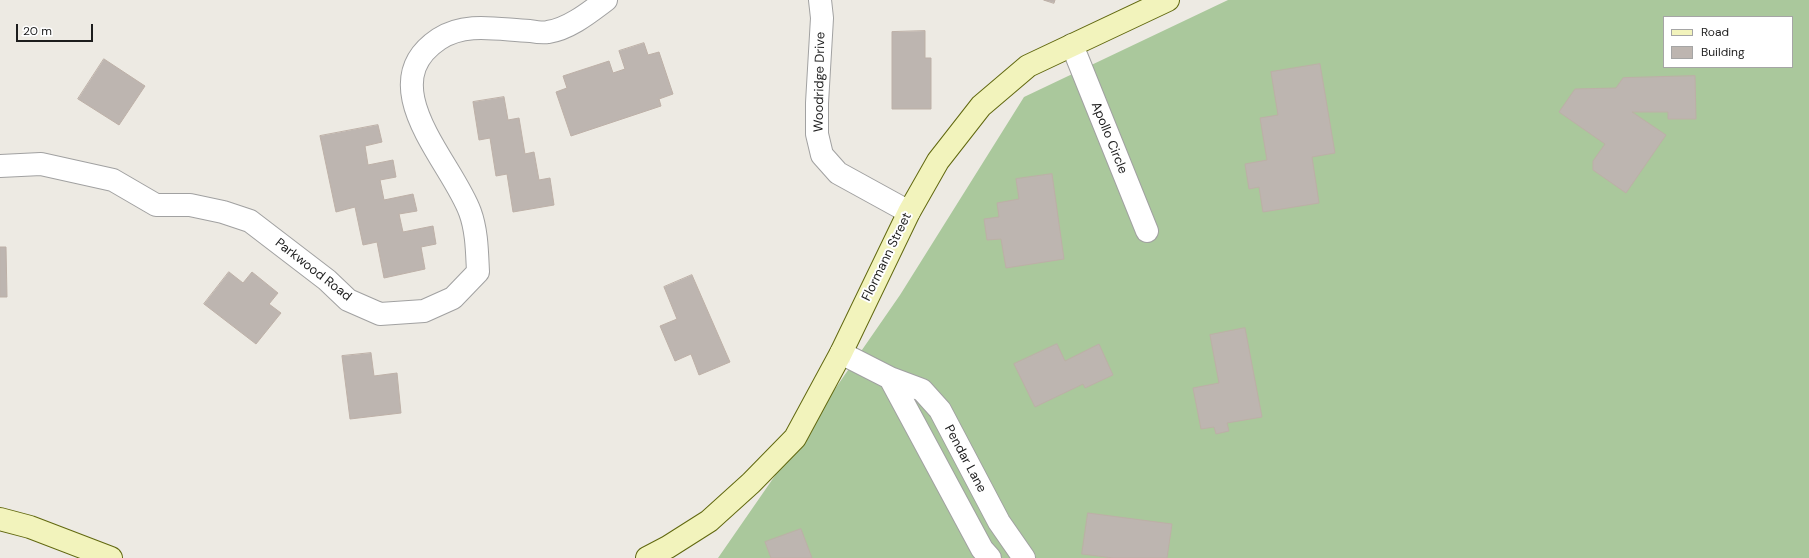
<!DOCTYPE html>
<style>
body{margin:0}
#map{position:relative;width:1809px;height:558px;overflow:hidden;background:#edeae3;font-family:"DM Sans",sans-serif}
canvas{display:block}
.legend{position:absolute;left:1663px;top:16px;width:130px;height:52px;box-sizing:border-box;background:#fff;border:1px solid #a5a5a5;margin:0;padding:5px 7px;list-style:none;font-size:12px;color:#1d1d1d}
.legend li{display:flex;align-items:center;gap:8px;height:20px}
.legend b{width:20px;border:1px solid #a5a5a5}
.scale{position:absolute;left:16px;top:24px;width:77px;height:18px;box-sizing:border-box;border:2px solid #1d1d1d;border-top:0;padding-left:5px;font-size:12px;line-height:14px;white-space:nowrap;color:#1d1d1d;-webkit-text-stroke:3px #fff;paint-order:stroke}
</style>
<div id="map">
<canvas width="1809" height="558"></canvas>
<ul class="legend">
<li><b style="height:5px;background:#f2f3bc"></b>Road</li>
<li><b style="height:11px;background:#bdb5b0"></b>Building</li>
</ul>
<div class="scale">20 m</div>
</div>
<script>
const ctx = document.querySelector('canvas').getContext('2d');
ctx.lineJoin = 'round';
function fill(path, color) { ctx.fillStyle = color; ctx.fill(path, 'evenodd'); }
function strokePath(path, color, width, dash) { ctx.strokeStyle = color; ctx.lineWidth = width; ctx.lineCap = dash ? 'butt' : 'round'; ctx.setLineDash(dash || []); ctx.stroke(path); }
function write(font, color, halo, rows, align = 'center') {
  ctx.font = font + ' "DM Sans",sans-serif'; ctx.lineWidth = 4; ctx.setLineDash([]); ctx.textBaseline = 'middle'; ctx.strokeStyle = halo; ctx.fillStyle = color; for (const [text, x, y, turn = 0] of rows) {
    ctx.save(); ctx.translate(x, y); ctx.rotate((+turn || 0) * Math.PI / 180); ctx.textAlign = isNaN(turn) ? turn : align; if (halo) ctx.strokeText(text, 0, 0); ctx.fillText(text, 0, 0); ctx.restore();
  }
}
const forest = new Path2D(`
 M1228 0H1809V558H718L900 295 1024 97ZM1664 17H1792V67H1664Z`);
const building = new Path2D(`
 M1044 0H1055L1054 3Z
 M925 31V58H931V109H892V32Z
 M644 43 648 55 659 52 673 94 659 99 661 106 571 136 556 92 567 88 563 76 609 61 613 73 625 69 619 51Z
 M104 59 145 86 119 125 78 99Z
 M1320 64 1335 153 1312 157 1319 203 1263 212 1259 187 1249 189 1245 164 1267 160 1260 118 1278 115 1271 72Z
 M1695 76 1696 119H1668V112H1632L1666 135 1626 193 1593 170V161L1605 144 1559 112 1575 89 1616 88 1623 78Z
 M504 97 508 120 519 118 525 154 534 152 539 180 550 178 554 205 513 212 507 174 496 176 490 138 479 140 473 102Z
 M378 125 382 142 365 146 368 165 393 160 396 177 380 180 384 200 413 194 417 211 399 214 403 232 433 226 436 244 421 247 425 269 384 278 377 242 363 245 355 207 336 212 320 136Z
 M1052 174 1064 259 1006 268 1001 239 987 240 984 219 999 217 997 203 1019 199 1016 179Z
 M0 247H6L7 297H0Z
 M229 272 243 283 252 272 278 293 269 304 281 313 256 344 204 304Z
 M692 275 730 362 699 375 691 354 675 361 660 326 677 319 664 287Z
 M1245 328 1262 417 1227 423 1229 431 1216 434 1214 427 1201 429 1193 388 1219 383 1210 335Z
 M1057 344 1065 361 1099 344 1113 375 1085 388 1083 384 1035 407 1014 364Z
 M371 353 374 376 397 373 401 413 350 419 342 356Z
 M1088 513 1172 524 1167 558H1113L1082 554Z
 M801 529 812 558H771L765 542Z`);
const street = new Path2D(`
 M820 0 822 18 817 103V134L822 155 838 173 909 212
 M1072 45 1147 231
 M0 166 41 164 113 180 156 205H190L223 212 250 221 327 280 348 300 380 314 424 311 453 298 478 272C477 253 477 231 470 212 452 162 370 85 439 39 466 21 500 30 530 31 536 32 543 33 548 32 569 29 590 12 606 0
 M841 353 890 378 922 390 940 410 999 522 1024 558
 M890 378 982 549 990 558`);
const secondary = new Path2D(`
 M0 519 30 527 111 558
 M647 558 668 547 709 521 751 483 795 438 841 353 909 212 938 161 981 106 1028 66 1168 0`);
const streetNames = [
 ["Woodridge Drive",820,82,-89],
 ["Apollo Circle",1109,138,68],
 ["Flormann Street",887,257,-64],
 ["Parkwood Road",313,270,38],
 ["Pendar Lane",965,459,62]
];
fill(forest, '#aac89c');
fill(building, '#bdb5b0');
strokePath(building, '#bdb0a7', 1);
strokePath(street, '#a1a1a1', 24);
strokePath(secondary, '#61680f', 24);
strokePath(street, '#fff', 22);
strokePath(secondary, '#f2f3bc', 22);
write('13px', '#1d1d1d', '#fff', streetNames);
</script>
